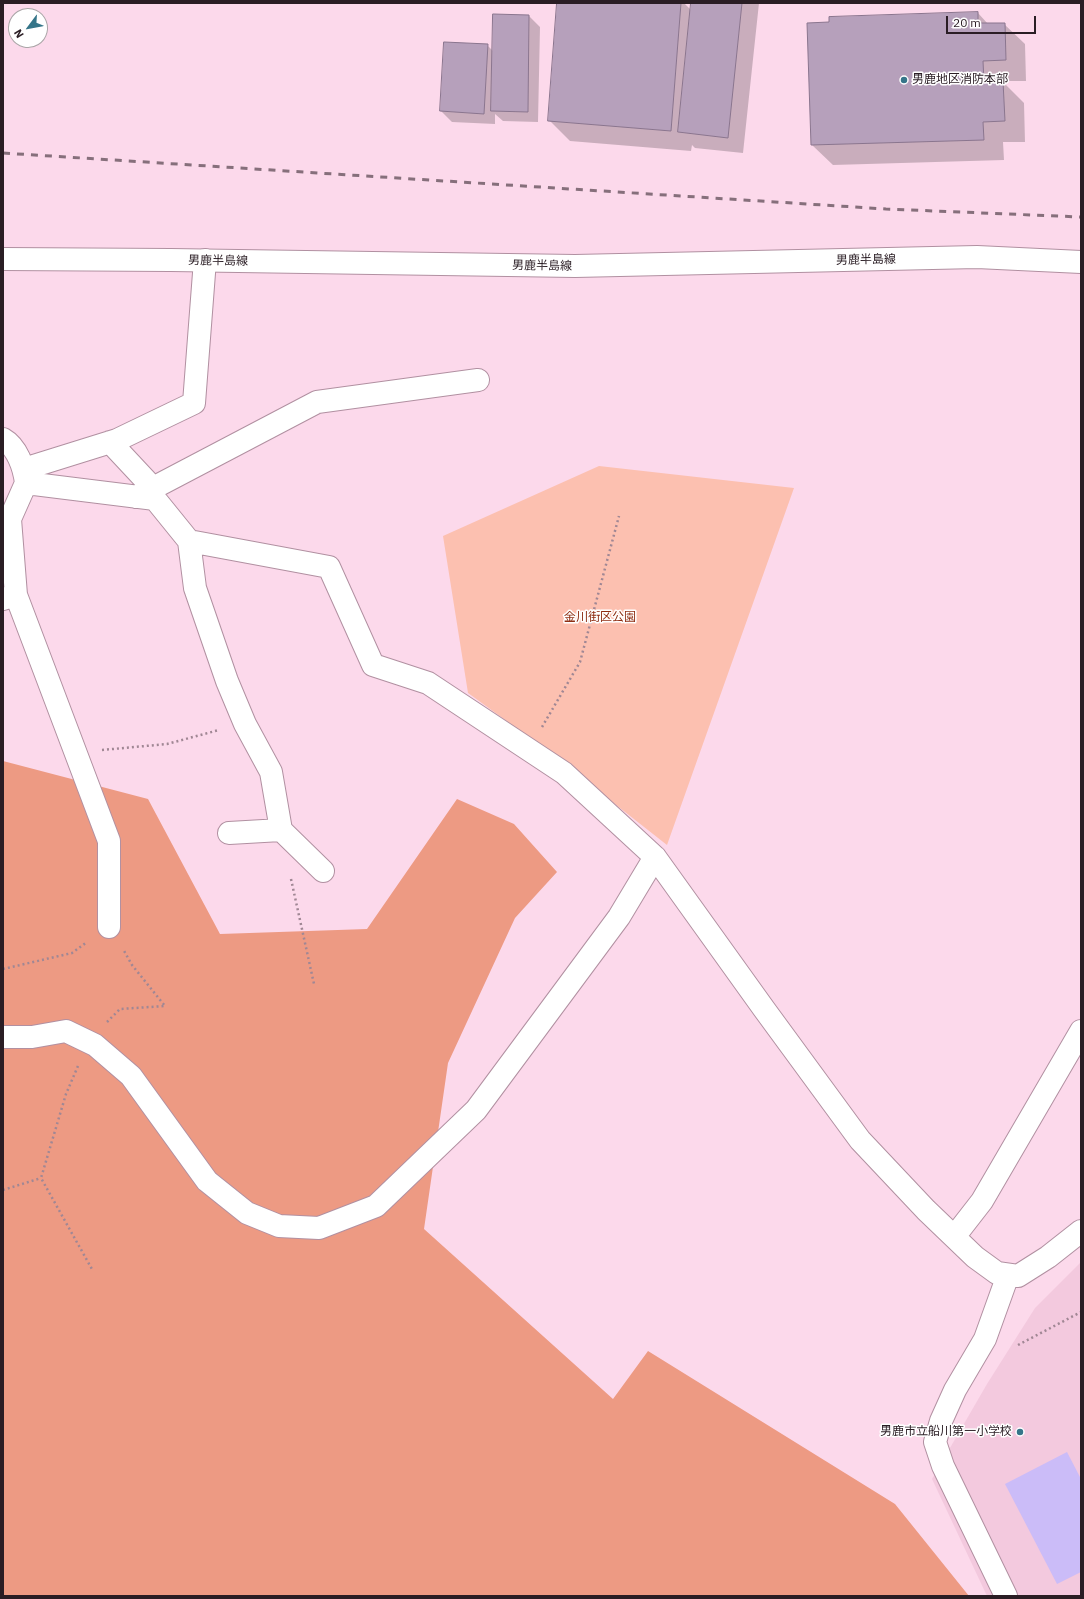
<!DOCTYPE html>
<meta charset="utf-8">
<style>
body{margin:0}
#map{position:relative;width:1084px;height:1599px;overflow:hidden;background:#fcd9eb;font-family:"IBM Plex Sans",sans-serif}
canvas{display:block}
.frame{position:absolute;inset:0;border:4px solid #2a1d24;pointer-events:none}
.north{position:absolute;left:8px;top:8px;width:40px;height:40px;box-sizing:border-box;background:#fff;border:1px solid #aaa5a7;border-radius:50%;rotate:238deg;font-size:11px;font-weight:700;line-height:16px;text-align:center;color:#2a1d24}
.north::after{content:'';display:block;margin:auto;width:14px;height:18px;background:#357589;clip-path:polygon(50% 0,100% 100%,50% 72%,0 100%)}
.scale{position:absolute;left:946px;top:16px;width:90px;height:18px;box-sizing:border-box;border:2px solid #2a1d24;border-top:0;padding-left:5px;font-size:12px;line-height:14px;white-space:nowrap;color:#2a1d24;-webkit-text-stroke:3px #fff;paint-order:stroke}
</style>
<div id="map">
<canvas width="1084" height="1599"></canvas>
<div class="frame"></div>
<div class="north">N</div>
<div class="scale">20 m</div>
</div>
<script>
const ctx = document.querySelector('canvas').getContext('2d');
ctx.lineJoin = 'round';
function fill(path, color) { ctx.fillStyle = color; ctx.fill(path, 'evenodd'); }
function strokePath(path, color, width, dash) { ctx.strokeStyle = color; ctx.lineWidth = width; ctx.lineCap = dash ? 'butt' : 'round'; ctx.setLineDash(dash || []); ctx.stroke(path); }
function write(font, color, halo, rows, align = 'center') {
  ctx.font = font + ' "IBM Plex Sans","Noto Sans JP",sans-serif'; ctx.lineWidth = 3; ctx.setLineDash([]); ctx.textBaseline = 'middle'; ctx.strokeStyle = halo; ctx.fillStyle = color; for (const [text, x, y, turn = 0] of rows) {
    ctx.save(); ctx.translate(x, y); ctx.rotate((+turn || 0) * Math.PI / 180); ctx.textAlign = isNaN(turn) ? turn : align; if (halo) ctx.strokeText(text, 0, 0); ctx.fillText(text, 0, 0); ctx.restore();
  }
}
const built = new Path2D(`
 M1081 1262V1596H987L932 1479 987 1384 1035 1308Z`);
const green = new Path2D(`
 M599 466 794 488 667 845 541 746 468 693 443 536Z`);
const forest = new Path2D(`
 M3 761 148 799 220 934 367 929 457 799 514 824 557 872 515 918 448 1063 424 1229 613 1399 648 1351 895 1504 969 1596H3Z`);
const water = new Path2D(`
 M1067 1452 1081 1479V1572L1057 1584 1005 1484Z`);
const shadow = new Path2D(`
 M558 3H684L691 10 692 3H759L743 153 695 148 692 145 691 151 570 141 549 120Z
 M978 13 988 24H1004L1025 44 1026 81H1004V83L1024 103 1025 142H1003L1004 160 833 165 812 145Z
 M494 16H529L540 27 538 122 503 121 495 114V124L452 122 441 111 487 45 493 51Z`);
const building = new Path2D(`
 M557 3H681L671 131 548 121Z
 M691 3H742L728 138 678 132Z
 M978 12V23H1005L1006 60 983 61 984 82 1003 81 1005 121 983 122 984 140 811 145 807 23 829 22V17Z
 M493 14 529 15 528 112 491 111Z
 M444 42 488 44 484 114 440 111Z`);
const path = new Path2D(`
 M542 727 580 662 619 516
 M102 750 167 744 219 730
 M291 879 314 984
 M3 969 72 953 87 942
 M107 1022 120 1009 165 1006 132 965 123 949
 M78 1066 66 1094 41 1178 93 1271
 M3 1190 41 1178
 M1018 1345 1081 1312`);
const minor = new Path2D(`
 M3 439C17 447 24 467 26 483L155 499 189 541 329 567 373 665 428 683 564 773 655 857 764 1009 860 1140 926 1210 975 1257 997 1273 1018 1276 1048 1257 1081 1231
 M110 442 153 488
 M24 469 117 440 194 403 205 260
 M136 497 317 402 478 380
 M189 541 195 588 227 681 245 724 271 772 281 830 229 833
 M16 595 109 841V927
 M3 599 16 595 10 519 26 483
 M281 830 323 871
 M3 1037H32L66 1031 95 1045 131 1076 207 1181 247 1213 279 1226 319 1228 376 1206 476 1110 619 917 655 857
 M954 1237 982 1201 1081 1031
 M1006 1596 943 1466 935 1442 941 1421 955 1390 985 1339 1008 1275`);
const major = new Path2D(`
 M3 259 171 260 575 266 977 257 1081 262`);
const rail = new Path2D(`
 M3 153 886 209 1081 217`);
const markers = [
 [904,80,4,"#357589"],
 [1020,1432,4,"#357589"]
];
const poiNames = [
 ["男鹿地区消防本部",912,80],
 ["男鹿市立船川第一小学校",1012,1432,"right"]
];
const streetNames = [
 ["男鹿半島線",866,260,-1],
 ["男鹿半島線",218,261,1],
 ["男鹿半島線",542,266,1]
];
const parkNames = [
 ["金川街区公園",600,618]
];
fill(built, '#f3c9de');
fill(green, '#fcc0b0');
fill(forest, '#ed9a83');
fill(water, '#cbbcf8');
fill(shadow, '#0003');
fill(building, '#b6a0bb');
strokePath(building, '#8a758e', 1);
strokePath(minor, '#b190a1', 24);
strokePath(major, '#b190a1', 24);
strokePath(path, '#a08794', 2.5, [2, 3]);
strokePath(minor, '#fff', 22);
strokePath(major, '#fff', 22);
strokePath(rail, '#866f7b', 3, [7, 7]);
for (const [x, y, r, color] of markers) { const dot = new Path2D(); dot.arc(x, y, r, 0, 2 * Math.PI); ctx.fillStyle = color; ctx.fill(dot); strokePath(dot, '#fff', 1.5); }
write('12px', '#2a1d24', '#fff', poiNames, 'left');
write('12px', '#2a1d24', '#fff', streetNames);
write('12px', '#8e2e13', '#fff', parkNames);
</script>
